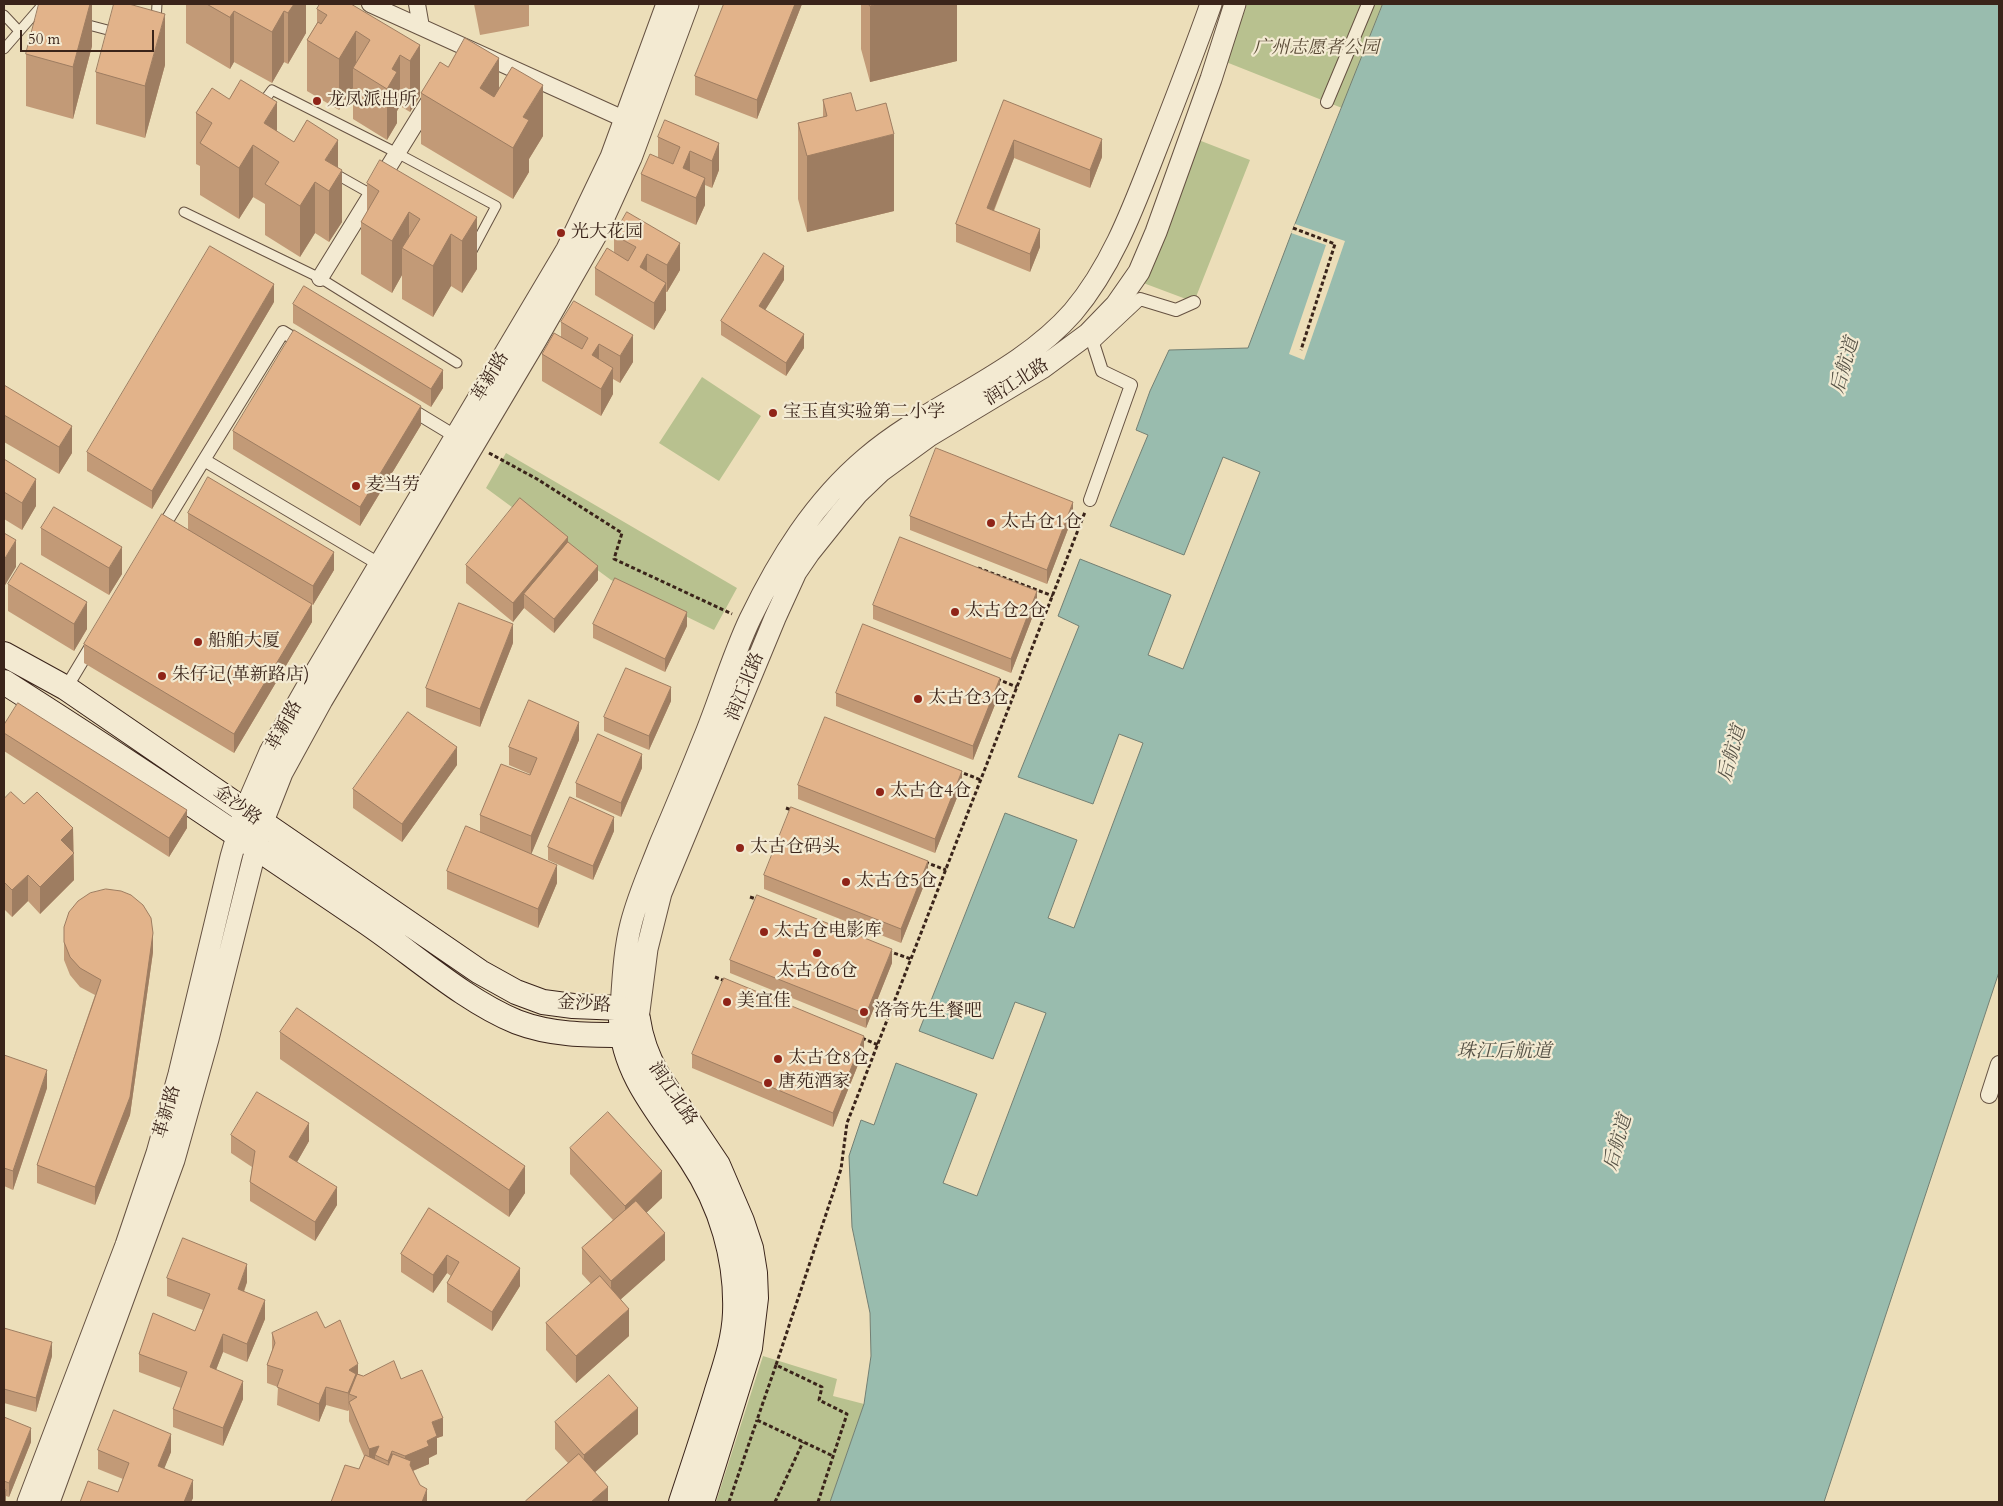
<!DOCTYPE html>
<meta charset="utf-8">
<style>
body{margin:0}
#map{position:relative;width:2003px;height:1506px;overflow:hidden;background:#ecdeb9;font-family:Cardo,serif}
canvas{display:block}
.frame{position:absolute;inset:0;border:5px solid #3a241a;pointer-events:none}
.scale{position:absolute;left:20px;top:30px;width:134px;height:22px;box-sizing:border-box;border:2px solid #3a241a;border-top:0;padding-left:6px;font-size:15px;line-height:18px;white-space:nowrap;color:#3a241a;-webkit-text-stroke:4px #f3ead2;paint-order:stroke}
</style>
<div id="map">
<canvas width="2003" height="1506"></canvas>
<div class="frame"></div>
<div class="scale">50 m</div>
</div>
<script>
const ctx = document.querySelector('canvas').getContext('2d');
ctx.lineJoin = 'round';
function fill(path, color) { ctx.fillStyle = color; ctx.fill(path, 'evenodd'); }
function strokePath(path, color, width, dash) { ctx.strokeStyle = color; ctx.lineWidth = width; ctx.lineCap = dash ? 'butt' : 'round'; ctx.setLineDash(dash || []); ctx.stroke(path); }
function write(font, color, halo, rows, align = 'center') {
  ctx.font = font + ' Cardo,"Noto Serif SC",serif'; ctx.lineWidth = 4.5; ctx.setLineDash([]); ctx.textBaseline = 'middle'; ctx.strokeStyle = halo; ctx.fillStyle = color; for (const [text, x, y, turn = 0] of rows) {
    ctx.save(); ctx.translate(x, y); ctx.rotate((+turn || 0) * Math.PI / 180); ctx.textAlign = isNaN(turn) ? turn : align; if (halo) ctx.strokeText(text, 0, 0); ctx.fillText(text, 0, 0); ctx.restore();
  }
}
const green = new Path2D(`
 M1247 4H1383L1342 108 1226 62Z
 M1196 139 1250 160 1194 302 1138 281Z
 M702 377 761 416 719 481 659 443Z
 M506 453 737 588 714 630 611 580 486 488Z
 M763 1356 837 1379 833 1396 864 1404 830 1502H716Z`);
const water = new Path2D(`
 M1383 4H1999V972L1824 1502H830L864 1404 871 1356 870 1313 852 1227 850 1180 849 1156 861 1120 874 1125 896 1063 977 1094 943 1183 977 1196 1046 1013 1015 1002 993 1059 919 1031 1005 813 1077 840 1048 918 1074 928 1143 743 1119 734 1093 804 1018 777 1079 626 1058 616 1080 559 1171 595 1148 655 1183 669 1260 472 1223 457 1184 555 1110 526 1148 435 1136 430 1150 391 1169 350 1248 348 1295 224Z`);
const pier = new Path2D(`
 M1295 224 1345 241 1304 360 1289 354 1326 245 1291 233Z`);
const path = new Path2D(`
 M1293 228 1335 244 1301 350
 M489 453 537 479 622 533 614 559 732 614
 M978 568 1053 596
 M997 679 1017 687
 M958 771 981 780
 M786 808 794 811
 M925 862 946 870
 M750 897 759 900
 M888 951 911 959
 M715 977 725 981
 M862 1038 878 1045
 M776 1365 757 1420 833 1456
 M729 1502 757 1420
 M775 1502 803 1442
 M818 1502 847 1414 819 1400 822 1387 776 1365 841 1169 847 1123 1085 512`);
const service = new Path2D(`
 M4 15 19 31
 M156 21 157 4
 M81 23 119 33
 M4 49 43 4
 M272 90 397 153 496 206 472 251 247 124Z
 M184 212 320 278 457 363`);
const pedestrian = new Path2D(`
 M1327 102 1368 4
 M407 407 455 436
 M204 460 283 332 304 345
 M1090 500 1131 385 1102 371 1093 343 1140 299 1176 310 1194 302
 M160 532 204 460 379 564
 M66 688 93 643`);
const minor = new Path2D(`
 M370 4 635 124
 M417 4 421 27
 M320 278 433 95
 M1989 1095 1999 1064`);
const tertiary = new Path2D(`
 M621 1008C623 980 624 951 631 924 638 896 650 870 660 844 675 809 690 773 704 738 720 699 732 657 750 619 779 559 814 502 866 458 929 404 1018 375 1073 312 1111 267 1132 211 1153 157 1173 106 1193 55 1211 4
 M638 1019 647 949 661 893 775 618 796 572 809 553 841 513 857 494 881 471 929 436 1042 368 1088 334 1116 305 1139 272 1156 232 1211 79 1235 4
 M28 1502 126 1245 157 1153 179 1074 231 857 244 812 270 752 311 680 567 249 611 157 667 4
 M49 1502 174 1160 208 1039 262 824 282 773 322 700 536 340 596 235 631 158 688 4`);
const secondary = new Path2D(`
 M4 654 66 688 480 972 516 992 543 1002 573 1006 621 1008 638 1019
 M4 682C124 758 242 838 360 918 410 951 463 1000 517 1022 551 1035 586 1035 622 1035L638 1019
 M638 1019C641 1040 647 1056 657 1074L718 1165 742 1221 751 1248 755 1273 756 1298 750 1348 702 1502
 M621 1020C623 1075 662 1116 691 1160 721 1205 737 1259 735 1313 734 1341 724 1368 716 1394 705 1430 693 1466 681 1502`);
const wall = new Path2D(`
 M92 4V46L73 119 26 106V54Z
 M186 4H306V33L288 64 284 62 272 83 234 62 230 69 186 43Z
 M474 4H529V26L480 35Z
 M724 4H802L757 119 695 95V76Z
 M861 4H957V61L870 82 861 49Z
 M317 9 420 45V96L410 112 400 106 397 111V123L387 140 353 119V88L339 110 307 91V40L317 23Z
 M165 65 145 138 96 124V72Z
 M448 67 499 90 543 136 529 159V172L513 199 421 144V93Z
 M823 100 856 111 894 211 807 232 798 199V123L823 117Z
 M1004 100 1102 157 1090 188 1014 158 994 211 1040 247 1030 272 956 242V224Z
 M196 113 294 142 338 168 342 222 329 242 315 233 300 257 265 235V204L253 197 239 219 200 195V166L196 164Z
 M658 137 719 143V170L712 188 705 185V205L696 225 641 201V174L658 157Z
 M367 183 477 217V269L462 293 451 286 433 317 402 299V275L392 293 361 274V222L367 212Z
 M614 235 680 270 667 292H666V310L654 330 595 295V268L614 253Z
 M784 280 765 310 804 348 786 376 721 335V321Z
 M274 302 152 509 87 471V452Z
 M293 304 443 388 431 407 293 323Z
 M561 322 633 362 620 383 613 379V394L601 416 542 381V354L561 338Z
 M4 385 72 453 59 474 4 442Z
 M421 425 360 526 233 449V431Z
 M4 459 36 506 22 530 4 519Z
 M188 513 334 570 313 605 312 604V622L234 753 84 663V644L188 530Z
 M910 516H1073L1047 584 910 530Z
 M41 528 122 574 109 595 41 555Z
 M568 542 598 580 554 633 524 608 513 622 466 583V565Z
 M8 584 87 629 74 651 8 611Z
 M873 605H1037L1011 673 873 619Z
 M593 624 687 626 665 672 593 638Z
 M513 643 480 727 426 707V688Z
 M1000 692 973 760 836 706V693Z
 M671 701 649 750 604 731V717Z
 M4 725 187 828 169 857 4 751Z
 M579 740 531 854 557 883 538 928 447 889V871L480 832V815L530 775V774L509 765V747Z
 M457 765 402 842 353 808V789Z
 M642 768 621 817 576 797V783Z
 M798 785H962L935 853 798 799Z
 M4 799 24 804 73 828 74 880 40 914 28 901 12 917 4 909Z
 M614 831 593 880 548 860V847Z
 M764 875H928L901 943 764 889Z
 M64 927 153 952 130 1115 95 1205 37 1183V1165L95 995 80 987 70 975 64 960Z
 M730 960 892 963 866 1028 730 973Z
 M280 1032 525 1193 509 1217 280 1059Z
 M864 1050 833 1127 692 1068V1054Z
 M4 1055 47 1088 13 1190 4 1186Z
 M231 1135 309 1141 297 1162 337 1205 315 1241 250 1201V1182L252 1167 231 1153Z
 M570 1148 662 1198 646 1213 665 1260 621 1299 629 1336 576 1383 546 1350V1323L591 1284 582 1274V1248L613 1220 570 1174Z
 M429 1208 520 1286 492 1331 447 1302V1283L451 1276 447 1273 433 1293 401 1272V1254Z
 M167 1278 247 1282 244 1292 265 1319 247 1362 223 1352 216 1370 243 1399 223 1446 173 1427V1409L181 1388 139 1372V1354L195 1331 203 1310 167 1296Z
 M4 1328 52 1356 36 1412 4 1403Z
 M325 1328 358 1374 363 1376 401 1379 443 1436 437 1438V1454L429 1458V1464L413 1471 427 1502 359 1469 364 1456 349 1421V1410L348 1411 326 1405 319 1422 277 1405 278 1387 267 1383V1365L272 1351V1333Z
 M4 1417 31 1442 9 1497 6 1496V1502H4Z
 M555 1422 638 1434 595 1472 608 1502H526V1501L568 1463 555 1449Z
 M98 1450 171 1452 164 1468 193 1498 191 1502H80L118 1492 123 1479 98 1469Z`);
const shadedWall = new Path2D(`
 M90 4H92V46L73 119V67Z
 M294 4H306V33L288 64V13Z
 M795 4H802L757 119V100Z
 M878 4H957V61L870 82V6Z
 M234 11V62L230 69V17Z
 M284 11V62L272 83V32Z
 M165 14V65L145 138V86Z
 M356 31V70L353 68V88L339 110V59Z
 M420 45V96L410 112V61Z
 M400 55V106L397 111V123L387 140V89L392 69Z
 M499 58V109L480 88Z
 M543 85V136L529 159V172L513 199V148L523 117Z
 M277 102V154L264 123Z
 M894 134V211L807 232V156Z
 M1102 139V157L1090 188V170Z
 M338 140V177L342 170V222L329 242V191L325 160Z
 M1014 140V158L987 227V208Z
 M719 143V170L712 188V161Z
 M253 145V197L239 219V168Z
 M690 151V178L683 168Z
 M705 178V205L696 225V198Z
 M315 182V233L300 257V206Z
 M409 212V252L402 248V275L392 293V241Z
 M477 217V269L462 293V241Z
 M1040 229V247L1030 272V254Z
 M451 234V286L433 317V266Z
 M680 243V270L667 292V265Z
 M647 254V281L640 267Z
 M784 266V280L759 320V306Z
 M666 283V310L654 330V303Z
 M274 284V302L152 509V491Z
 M804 334V348L786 376V363Z
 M633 335V362L620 383V356Z
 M599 344V371L592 355Z
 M613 368V394L601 416V389Z
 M443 370V388L431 407V389Z
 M421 406V425L360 526V507Z
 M72 426V453L59 474V447Z
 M36 479V506L22 530V503Z
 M1073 502V516L1047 584V570Z
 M568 537V555L524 594V608L513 622V603Z
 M16 540V567L4 587V560Z
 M122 547V574L109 595V568Z
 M334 552V570L313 605V586Z
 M598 566V580L554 633V619Z
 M1037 591V605L1011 673V659Z
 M87 602V629L74 651V624Z
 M312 604V622L234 753V734Z
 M687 612V626L665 672V659Z
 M513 624V643L480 727V709Z
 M1000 678V692L973 760V746Z
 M671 687V701L649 750V736Z
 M579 722V740L531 855V836Z
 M457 747V765L402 842V824Z
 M642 754V768L621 817V803Z
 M962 771V785L935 853V839Z
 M187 810V828L169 857V838Z
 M614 817V831L593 880V866Z
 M73 828 74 880 40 914V887L61 840Z
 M928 861V875L901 943V929Z
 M557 865V883L538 928V909Z
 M28 875V901L12 917V890Z
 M153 933V952L130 1115 95 1205V1187Z
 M892 949V963L866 1028V1014Z
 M864 1036V1050L833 1127V1113Z
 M47 1070V1088L13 1190V1171Z
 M309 1123V1141L289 1176V1157Z
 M525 1166V1193L509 1217V1190Z
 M662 1171V1198L625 1233V1206Z
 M337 1187V1205L315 1241V1222Z
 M665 1233V1260L611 1308V1281Z
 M447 1255V1273L433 1293V1275Z
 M247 1264V1282L238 1307V1289Z
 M520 1268V1286L492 1331V1312Z
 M265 1300V1319L247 1362V1344Z
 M629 1309V1336L576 1383V1356Z
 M223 1334V1352L210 1385V1367Z
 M52 1342V1356L36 1412V1398Z
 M358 1364V1383L349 1394 348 1411 349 1370Z
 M243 1381V1399L223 1446V1428Z
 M326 1387V1405L319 1422V1404Z
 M638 1408V1434L584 1482V1455Z
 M443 1418V1436L437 1438V1454L429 1458V1464L405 1474V1456L427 1441 432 1422Z
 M31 1428V1442L9 1497V1483Z
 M171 1434V1452L158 1484V1466Z
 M379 1446 375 1455V1466L369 1467V1449Z
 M392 1451V1469L388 1479V1461Z
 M193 1480V1498L191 1502H184Z
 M608 1487V1502H591Z
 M427 1489V1502H422Z
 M6 1490V1502H4V1498Z`);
const building = new Path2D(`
 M39 4H90L73 67 26 54Z
 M114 4H129L165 14 145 86 96 72Z
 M207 4H294L288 13 284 11 272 32 234 11 230 17Z
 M320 4H351L420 45 410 61 400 55 392 69 397 72 387 89 353 68 370 40 356 31 339 59 307 40 318 22 321 24 327 15 317 9Z
 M724 4H795L757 100 695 76Z
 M869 4H878L870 6Z
 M465 38 499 58 480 88 494 97 512 67 543 85 523 117 529 120 513 148 421 93 440 62 448 67Z
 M241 80 277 102 264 123 294 142 307 120 338 140 325 160 342 170 329 191 315 182 300 206 265 184 279 162 253 145 239 168 200 143 212 123 196 113 212 88 229 99Z
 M851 93 856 111 886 103 894 134 807 156 798 123 827 116 823 100Z
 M1004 100 1102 139 1090 170 1014 140 987 208 1040 229 1030 254 956 224Z
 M665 120 719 143 712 161 690 151 683 168 705 178 696 198 641 174 650 154 673 164 680 147 658 137Z
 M380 160 477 217 462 241 451 234 433 266 402 248 420 219 409 212 392 241 361 222 379 191 367 183Z
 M627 212 680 243 667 265 647 254 640 267 666 283 654 303 595 268 607 248 628 261 636 247 614 235Z
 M210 246 274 284 152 491 87 452Z
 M764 253 784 266 759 306 804 334 786 363 721 321Z
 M304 286 443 370 431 389 293 304Z
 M574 301 633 335 620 356 599 344 592 355 613 368 601 389 542 354 554 333 582 349 588 338 561 322Z
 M294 330 421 406 360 507 233 431Z
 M4 385 72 426 59 447 4 415Z
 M936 448 1073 502 1047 570 910 516Z
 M4 459 36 479 22 503 4 492Z
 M208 477 334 552 313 586 188 513Z
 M520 498 568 537 513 603 466 565Z
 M54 507 122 547 109 568 41 528Z
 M162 514 312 604 234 734 84 644Z
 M4 533 16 540 4 560Z
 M900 537 1037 591 1011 659 873 605Z
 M568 542 598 566 554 619 524 594Z
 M21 563 87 602 74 624 8 584Z
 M615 578 687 612 665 659 593 624Z
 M459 603 513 624 480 709 426 688Z
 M863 624 1000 678 973 746 836 693Z
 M626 668 671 687 649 736 604 717Z
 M529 700 579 722 531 836 480 815 501 764 530 775 537 758 509 747Z
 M18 703 187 810 169 838 4 733V725Z
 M408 712 457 747 402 824 353 789Z
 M825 717 962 771 935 839 798 785Z
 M598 734 642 754 621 803 576 783Z
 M11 792 24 804 37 792 73 828 61 840 74 853 40 887 28 875 12 890 4 882V799Z
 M570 797 614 817 593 866 548 847Z
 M791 807 928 861 901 929 764 875Z
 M466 826 557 865 538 909 447 871Z
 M106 889 121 891 131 895 143 905 151 918 153 933 130 1097 95 1187 37 1165 101 980 80 968 70 957 64 942V927L69 912 78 901 90 893Z
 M757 895 892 949 866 1014 730 960Z
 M724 978 864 1036 833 1113 692 1054Z
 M297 1008 525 1166 509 1190 280 1032Z
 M4 1055 47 1070 13 1171 4 1168Z
 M257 1092 309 1123 289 1157 337 1187 315 1222 250 1182 255 1151 231 1135Z
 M608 1112 662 1171 625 1206 570 1148Z
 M636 1201 665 1233 611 1281 582 1248Z
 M429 1208 520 1268 492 1312 447 1283 459 1262 447 1255 433 1275 401 1254Z
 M183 1238 247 1264 238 1289 265 1300 247 1344 223 1334 210 1367 243 1381 223 1428 173 1409 187 1372 139 1354 153 1313 195 1331 210 1294 167 1278Z
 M600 1276 629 1309 576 1356 546 1323Z
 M317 1312 325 1328 340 1320 358 1364 349 1370 356 1374 348 1393 326 1387 319 1404 277 1387 283 1370 267 1365 275 1343 272 1333Z
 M4 1328 52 1342 36 1398 4 1389Z
 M394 1361 401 1379 422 1370 443 1418 432 1422 437 1436 427 1441 429 1446 405 1456 392 1451 388 1461 375 1455 379 1446 369 1449 349 1402 357 1397 349 1394 357 1374 363 1376Z
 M609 1375 638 1408 584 1455 555 1422Z
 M114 1410 171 1434 158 1466 193 1480 184 1502H80L88 1481 118 1492 129 1463 98 1450Z
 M4 1417 31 1428 9 1483 4 1481Z
 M393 1454 411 1461 410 1465 420 1485 427 1489 422 1502H331L345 1465 359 1469 365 1455 388 1465Z
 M579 1454 608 1487 591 1502H527L526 1501Z
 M4 1489 6 1490 4 1498Z`);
const markers = [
 [317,101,5,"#8f2418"],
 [561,233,5,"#8f2418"],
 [773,413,5,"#8f2418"],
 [356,486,5,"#8f2418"],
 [991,523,5,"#8f2418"],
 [955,612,5,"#8f2418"],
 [198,642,5,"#8f2418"],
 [162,676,5,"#8f2418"],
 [918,699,5,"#8f2418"],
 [880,792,5,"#8f2418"],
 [740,848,5,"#8f2418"],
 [846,882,5,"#8f2418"],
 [764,932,5,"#8f2418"],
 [817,953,5,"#8f2418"],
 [727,1002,5,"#8f2418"],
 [864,1012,5,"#8f2418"],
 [778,1059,5,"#8f2418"],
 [768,1083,5,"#8f2418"]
];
const parkNames = [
 ["广州志愿者公园",1316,49]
];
const poiNames = [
 ["龙凤派出所",327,101],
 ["光大花园",571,233],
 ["宝玉直实验第二小学",783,413],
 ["麦当劳",366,486],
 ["太古仓1仓",1001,523],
 ["太古仓2仓",965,612],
 ["船舶大厦",208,642],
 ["朱仔记(革新路店)",172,676],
 ["太古仓3仓",928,699],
 ["太古仓4仓",890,792],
 ["太古仓码头",750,848],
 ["太古仓5仓",856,882],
 ["太古仓电影库",774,932],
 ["太古仓6仓",817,972,"center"],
 ["美宜佳",737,1002],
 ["洛奇先生餐吧",874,1012],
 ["太古仓8仓",788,1059],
 ["唐苑酒家",778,1083]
];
const streetNames = [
 ["革新路",491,377,-59],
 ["润江北路",1017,383,-32],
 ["润江北路",746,687,-68],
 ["革新路",285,726,-61],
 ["金沙路",237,806,36],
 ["金沙路",584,1005,4],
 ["润江北路",672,1094,56],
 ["革新路",168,1112,-74]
];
const waterNames = [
 ["后航道",1846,366,-74],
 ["后航道",1733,754,-74],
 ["珠江后航道",1504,1053],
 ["后航道",1619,1143,-74]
];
fill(green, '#b8c18f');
fill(water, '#99bcae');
strokePath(water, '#737f73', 1);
fill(pier, '#ecdeb9');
strokePath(service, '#665242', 11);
strokePath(pedestrian, '#665242', 14);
strokePath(minor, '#665242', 18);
strokePath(tertiary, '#665242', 23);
strokePath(secondary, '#3a241a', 26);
strokePath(path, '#3a241a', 3, [4, 2.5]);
strokePath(service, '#f3ead2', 9);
strokePath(pedestrian, '#f3ead2', 12);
strokePath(minor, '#f3ead2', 16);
strokePath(tertiary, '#f3ead2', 21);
strokePath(secondary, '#f3ead2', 24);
fill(wall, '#c29a77');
fill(shadedWall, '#9e7d61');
fill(building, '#e2b38a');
strokePath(building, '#9e7d61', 1);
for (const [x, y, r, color] of markers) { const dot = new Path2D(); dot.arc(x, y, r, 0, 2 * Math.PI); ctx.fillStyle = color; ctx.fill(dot); strokePath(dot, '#f3ead2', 2); }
write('italic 18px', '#5a4b37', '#f3ead2', parkNames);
write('18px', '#3a241a', '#f3ead2', poiNames, 'left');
write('18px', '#3a241a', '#f3ead2', streetNames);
write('italic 19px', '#565246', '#f3ead2', waterNames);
</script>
